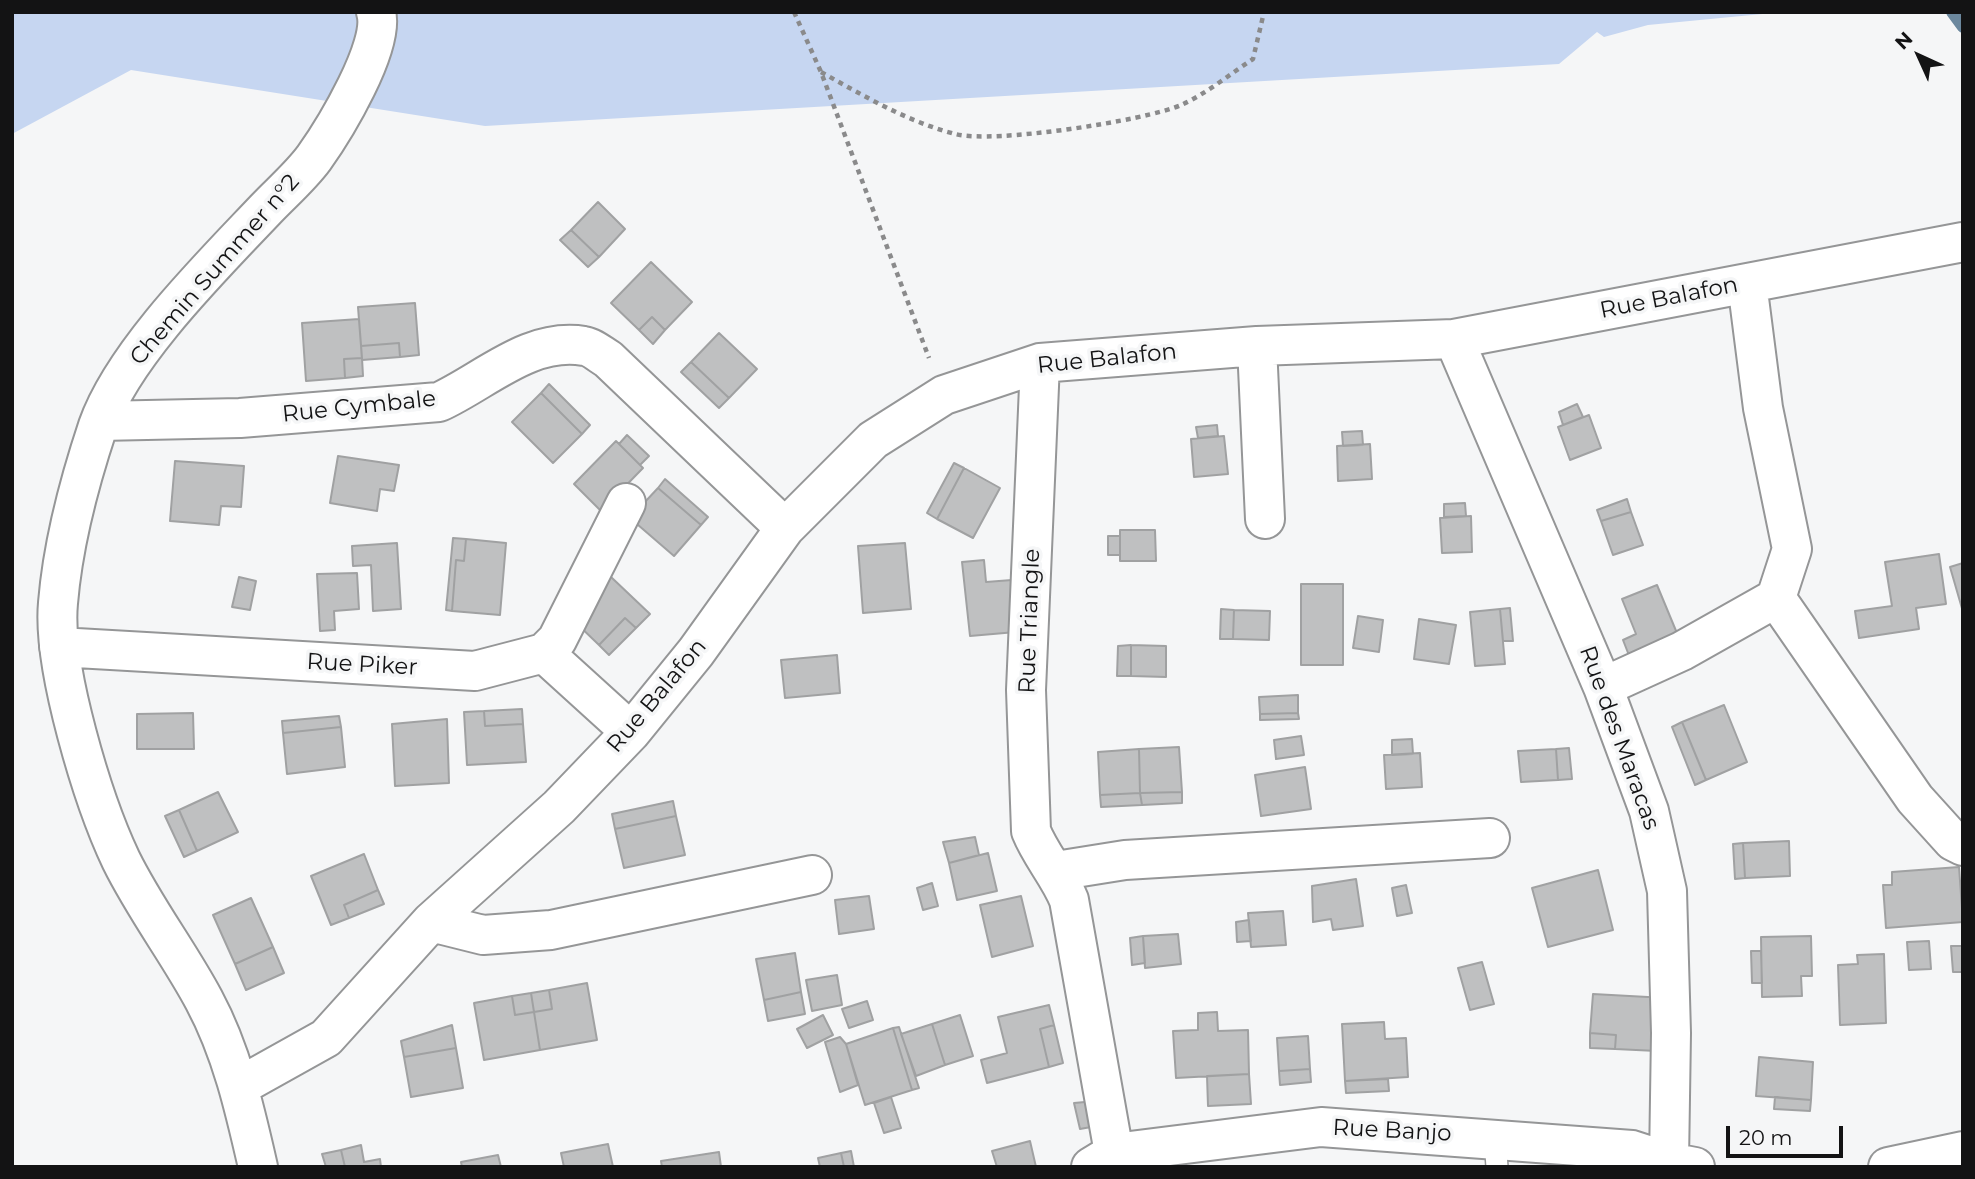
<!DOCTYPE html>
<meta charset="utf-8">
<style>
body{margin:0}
#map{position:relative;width:1975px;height:1179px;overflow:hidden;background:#f5f6f7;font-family:Montserrat,sans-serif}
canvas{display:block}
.frame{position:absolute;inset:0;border:14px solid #131314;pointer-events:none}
.north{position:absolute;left:1884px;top:21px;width:70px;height:70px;-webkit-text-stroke:5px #f5f6f7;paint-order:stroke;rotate:315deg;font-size:19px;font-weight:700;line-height:28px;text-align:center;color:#131314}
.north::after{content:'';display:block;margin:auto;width:24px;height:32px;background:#131314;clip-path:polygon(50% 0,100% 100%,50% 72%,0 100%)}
.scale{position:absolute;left:1726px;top:1126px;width:117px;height:32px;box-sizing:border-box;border:4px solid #131314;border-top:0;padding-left:9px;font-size:21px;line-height:24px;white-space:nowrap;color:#131314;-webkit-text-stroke:5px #f5f6f7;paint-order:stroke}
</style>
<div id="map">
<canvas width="1975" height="1179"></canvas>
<div class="frame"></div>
<div class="north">N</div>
<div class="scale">20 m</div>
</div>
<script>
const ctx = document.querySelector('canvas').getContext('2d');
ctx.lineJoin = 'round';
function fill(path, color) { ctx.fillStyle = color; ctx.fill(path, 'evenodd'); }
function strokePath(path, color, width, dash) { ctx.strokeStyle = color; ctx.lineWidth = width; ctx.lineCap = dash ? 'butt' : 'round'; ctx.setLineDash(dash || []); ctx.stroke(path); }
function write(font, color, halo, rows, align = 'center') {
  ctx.font = font + ' Montserrat,sans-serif'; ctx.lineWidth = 7; ctx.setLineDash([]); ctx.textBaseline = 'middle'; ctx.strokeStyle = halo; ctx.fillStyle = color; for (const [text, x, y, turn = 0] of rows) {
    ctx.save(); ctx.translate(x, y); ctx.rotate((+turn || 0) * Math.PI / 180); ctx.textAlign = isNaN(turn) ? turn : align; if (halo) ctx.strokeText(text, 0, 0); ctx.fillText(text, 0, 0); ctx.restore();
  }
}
const green = new Path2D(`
 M12 12H1783L1648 25 1604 37 1597 32 1559 64 485 126 131 70 12 134Z`);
const stream = new Path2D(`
 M1952 12 1963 27`);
const building = new Path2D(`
 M598 202 625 229 599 257 571 230Z
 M571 230 599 257 588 267 560 240Z
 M651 262 692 302 665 330 652 317 639 330 611 303Z
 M415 303 419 355 400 357 399 343 361 346 358 307Z
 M652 317 665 330 653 344 639 330Z
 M359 319 362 358 344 359 345 378 306 381 302 323Z
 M719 333 757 369 729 398 691 362Z
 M399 343 400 357 362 360 361 346Z
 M362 358 363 376 345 378 344 359Z
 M691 362 729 398 719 408 681 372Z
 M549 384 590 425 582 434 541 393Z
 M541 393 582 434 553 463 512 422Z
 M1577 404 1583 417 1563 425 1559 412Z
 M1589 415 1601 448 1570 460 1558 427Z
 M1217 425 1218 436 1198 438 1196 427Z
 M1362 431 1363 445 1343 446 1342 432Z
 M627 435 649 456 640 465 619 444Z
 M1224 436 1228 474 1194 477 1191 439Z
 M616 441 643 468 601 511 574 484Z
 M1370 444 1372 479 1338 481 1337 446Z
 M338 456 399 465 394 491 380 489 377 511 330 503Z
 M175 461 244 466 241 507 221 506 219 525 170 521Z
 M954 463 964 468 937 519 927 513Z
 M964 468 1000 488 973 538 937 519Z
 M665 479 708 517 701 525 658 488Z
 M658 488 701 525 674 556 630 518Z
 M1627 499 1631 512 1601 521 1597 510Z
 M1465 503 1466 516 1444 517V504Z
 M1631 512 1643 545 1613 555 1601 521Z
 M1471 516 1472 552 1442 553 1440 518Z
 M1120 530H1155L1156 561H1120Z
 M1108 536H1120V555H1108Z
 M453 538 466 539 464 561 456 560 452 611 446 610Z
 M466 539 506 543 500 615 452 611 456 560 464 561Z
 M397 543 401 609 373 611 371 565 353 566 352 546Z
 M905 543 911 609 863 613 858 546Z
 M1939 554 1946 604 1916 608 1919 629 1859 638 1855 611 1892 606 1885 562Z
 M984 560 986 582 1012 580 1016 632 970 636 962 562Z
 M1963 563V612L1950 567Z
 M357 573 359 609 334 611 335 630 320 631 317 574Z
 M239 577 256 581 250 610 232 607Z
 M611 577 650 614 636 628 625 618 599 645 571 618Z
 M1301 584H1343V665H1301Z
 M1657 585 1679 638 1630 658 1623 640 1636 634 1622 599Z
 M1510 608 1513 641H1503L1500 609Z
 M1221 609 1234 610 1233 639H1220Z
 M1500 609 1505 664 1475 666 1470 612Z
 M1234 610 1270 611 1269 640 1233 639Z
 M1358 616 1383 620 1379 652 1353 648Z
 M625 618 636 628 609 655 599 645Z
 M1419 619 1456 625 1449 664 1414 659Z
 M1131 645 1166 646V677L1131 676Z
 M1131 645V676H1117L1118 646Z
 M837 655 840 693 785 698 781 660Z
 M1298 695V713L1260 714 1259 697Z
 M1724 705 1747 762 1706 780 1682 722Z
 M522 709 523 724 485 726 484 711Z
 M484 711 485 726 523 724 526 762 467 765 464 712Z
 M193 713 194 749H137V714Z
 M1298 713 1299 719 1260 720V714Z
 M339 716 341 727 283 733 282 721Z
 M447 719 449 783 395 786 392 724Z
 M1682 722 1706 780 1695 785 1672 727Z
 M341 727 345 767 287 774 283 733Z
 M1301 736 1304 755 1276 759 1274 740Z
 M1412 739 1413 754 1392 755V740Z
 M1179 747 1182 792 1140 793 1139 749Z
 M1569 748 1572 779 1558 780 1556 749Z
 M1139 749 1140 793 1100 795 1098 752Z
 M1556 749 1558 780 1521 782 1518 751Z
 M1420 753 1422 787 1386 789 1384 755Z
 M1305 767 1311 809 1261 816 1255 775Z
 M218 792 238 832 197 851 179 810Z
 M1182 792V803L1142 805 1140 793Z
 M1140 793 1142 805 1101 807 1100 795Z
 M673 801 676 816 615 829 612 814Z
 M179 810 197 851 184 857 165 816Z
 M676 816 685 855 624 868 615 829Z
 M975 837 979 855 949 863 943 842Z
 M1789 841 1790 876 1745 878 1743 843Z
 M1743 843 1745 878 1735 879 1733 844Z
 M988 853 997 891 957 900 949 863Z
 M364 854 378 890 344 905 349 918 331 925 311 876Z
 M1959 867 1963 922 1886 928 1883 885H1892V872Z
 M1598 870 1613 930 1548 947 1532 888Z
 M1356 879 1363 926 1333 930 1331 919 1313 922 1312 886Z
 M932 883 938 906 923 910 917 888Z
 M1406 885 1412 913 1397 916 1392 888Z
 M378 890 384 904 349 918 344 905Z
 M869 896 874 929 839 934 835 900Z
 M1021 896 1033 946 992 957 980 905Z
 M251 898 273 947 235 964 213 915Z
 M1283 911 1286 945 1251 947 1248 913Z
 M1249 920 1251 941 1237 942 1236 922Z
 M1178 934 1181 964 1145 968 1143 936Z
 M1143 936 1145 963 1132 965 1130 938Z
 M1811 936 1812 976H1801L1802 996 1762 997 1761 937Z
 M1929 941 1931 969 1909 970 1907 942Z
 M1951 946H1963V972H1953Z
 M273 947 284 973 246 990 235 964Z
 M1751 951H1761L1762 983H1752Z
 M795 953 801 992 764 1000 756 959Z
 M1884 954 1886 1023 1840 1025 1838 965 1858 964 1857 955Z
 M1482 962 1494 1004 1470 1010 1458 968Z
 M837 975 842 1005 812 1011 806 980Z
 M587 983 597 1040 540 1050 534 1012 552 1009 549 990Z
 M549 990 552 1009 534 1012 531 993Z
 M801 992 805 1014 768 1021 764 1000Z
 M531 993 534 1012 515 1015 512 996Z
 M1593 994 1666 998 1657 1051 1615 1049 1616 1035 1590 1033Z
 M512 996 515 1015 534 1012 540 1050 484 1060 474 1003Z
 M867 1001 873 1020 849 1028 842 1009Z
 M1049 1005 1054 1025 1040 1029 1049 1067 987 1083 981 1060 1007 1053 998 1017Z
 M1217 1012 1218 1031 1248 1030 1249 1074 1176 1078 1173 1031 1198 1030V1013Z
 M823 1015 833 1035 807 1048 797 1029Z
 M960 1015 973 1056 945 1065 932 1024Z
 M1384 1022 1385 1039 1406 1038 1408 1077 1345 1081 1342 1024Z
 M932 1024 945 1065 916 1076 901 1034Z
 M452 1025 456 1048 404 1057 401 1041Z
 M1054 1025 1063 1063 1049 1067 1040 1029Z
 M899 1027 919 1088 912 1090 893 1028Z
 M893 1028 912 1090 865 1105 846 1044Z
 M1590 1033 1616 1035 1615 1049 1590 1048Z
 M1308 1036 1310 1069 1279 1071 1277 1038Z
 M840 1037 846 1044 858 1085 840 1092 825 1042Z
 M456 1048 463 1088 411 1097 404 1057Z
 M1759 1057 1813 1062 1811 1100 1756 1096Z
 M1310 1069 1311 1082 1280 1085 1279 1071Z
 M1249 1074 1251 1104 1208 1106 1207 1076Z
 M1388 1079 1389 1091 1346 1093 1345 1081Z
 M891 1097 901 1128 884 1133 874 1103Z
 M1775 1097 1811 1100 1810 1111 1774 1109Z
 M1096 1101 1102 1125 1080 1129 1074 1103Z
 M1030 1141 1036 1167H997L992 1151Z
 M608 1144 613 1167H564L561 1153Z
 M361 1145 364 1162 380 1159 381 1167H345L341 1150Z
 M341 1150 345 1167H326L322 1154Z
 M851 1151 854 1167H844L841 1153Z
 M719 1152 721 1167H662L661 1161Z
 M841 1153 844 1167H820L818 1158Z
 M498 1155 501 1167H462L461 1162Z`);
const path = new Path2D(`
 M794 12 821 72 929 358
 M821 72C864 96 906 121 955 134 993 144 1144 121 1181 105 1206 94 1230 74 1253 59L1264 12`);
const service = new Path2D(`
 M1495 1139 1497 1167`);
const minor = new Path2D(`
 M1454 339 1603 687 1649 811 1667 891 1671 1033 1669 1162
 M1257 346 1265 519
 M1040 363 1026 690 1031 831C1041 856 1059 875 1069 900L1114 1153
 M100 421 240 418 439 402C485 381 529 337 584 346 592 347 601 355 608 359L785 528
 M1776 598 1915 799 1953 841 1963 846
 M59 647 475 671 544 653 631 732
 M544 653 557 640 626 503
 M1603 687 1682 651 1776 598 1792 549 1763 408 1747 283
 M1056 871 1125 860 1490 838
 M431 922 483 935 551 930 812 875
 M240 1086 326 1038 431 922 559 807 631 732 696 652 785 528 873 440 944 395 1040 363 1257 346 1454 339 1963 242
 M258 1167C245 1110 232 1052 204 1000 179 953 145 909 121 860 93 801 52 667 58 603 63 542 79 483 98 426 123 354 212 266 265 210 281 193 300 177 314 158 334 130 386 45 376 12
 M1091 1167 1114 1153 1321 1127 1632 1150 1669 1162 1695 1167
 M1888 1167 1963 1151`);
const streetNames = [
 ["Chemin Summer n°2",215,270,-49],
 ["Rue Balafon",1669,298,-11],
 ["Rue Balafon",1107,359,-6],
 ["Rue Cymbale",359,407,-6],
 ["Rue Triangle",1030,621,-88],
 ["Rue Piker",362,665,3],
 ["Rue Balafon",657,696,-50],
 ["Rue des Maracas",1619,738,70],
 ["Rue Banjo",1392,1131,3]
];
fill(green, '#c6d6f1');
strokePath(stream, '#6c889e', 12);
fill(building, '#bfc0c1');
strokePath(building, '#a0a1a2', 2);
strokePath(service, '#959697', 24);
strokePath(minor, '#959697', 42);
strokePath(path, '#8a8a8b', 4.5, [5, 5]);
strokePath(service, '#fff', 21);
strokePath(minor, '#fff', 38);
write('23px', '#131314', '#f5f6f7', streetNames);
</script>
